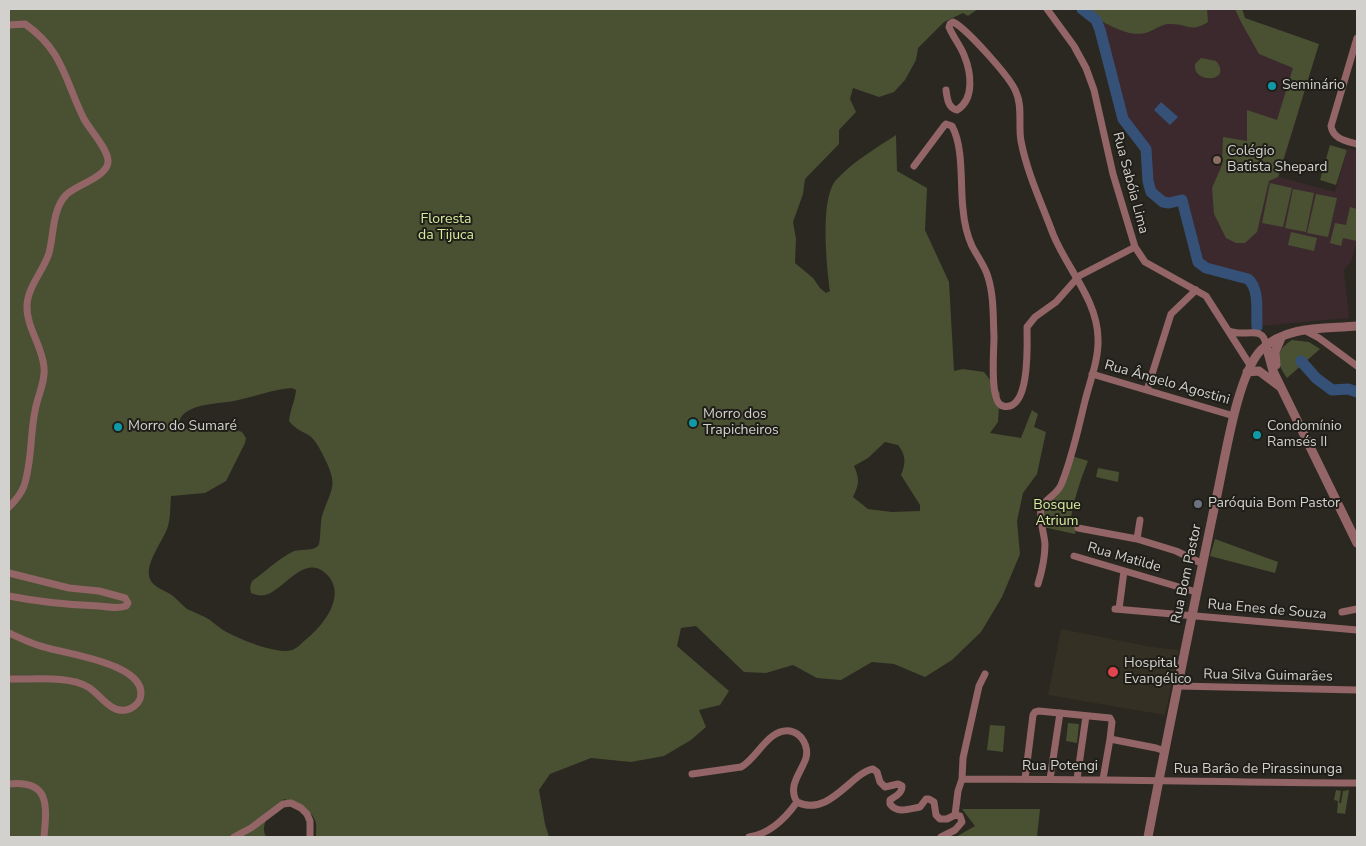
<!DOCTYPE html>
<meta charset="utf-8">
<style>
body{margin:0}
#map{position:relative;width:1366px;height:846px;overflow:hidden;background:#2a2821;font-family:"Nunito Sans",sans-serif}
canvas{display:block}
.frame{position:absolute;inset:0;border:10px solid #d3d1cd;pointer-events:none}
</style>
<div id="map">
<canvas width="1366" height="846"></canvas>
<div class="frame"></div>
</div>
<script>
const ctx = document.querySelector('canvas').getContext('2d');
ctx.lineJoin = 'round';
function fill(path, color) { ctx.fillStyle = color; ctx.fill(path, 'evenodd'); }
function strokePath(path, color, width, dash) { ctx.strokeStyle = color; ctx.lineWidth = width; ctx.lineCap = dash ? 'butt' : 'round'; ctx.setLineDash(dash || []); ctx.stroke(path); }
function write(font, color, halo, rows, align = 'center') {
  ctx.font = font + ' "Nunito Sans",sans-serif'; ctx.lineWidth = 4; ctx.setLineDash([]); ctx.textBaseline = 'middle'; ctx.strokeStyle = halo; ctx.fillStyle = color; for (const [text, x, y, turn = 0] of rows) {
    ctx.save(); ctx.translate(x, y); ctx.rotate((+turn || 0) * Math.PI / 180); ctx.textAlign = isNaN(turn) ? turn : align; if (halo) ctx.strokeText(text, 0, 0); ctx.fillText(text, 0, 0); ctx.restore();
  }
}
const built = new Path2D(`
 M1061 629 1151 647 1179 650 1165 715 1048 695Z`);
const education = new Path2D(`
 M1084 9H1242L1245 18 1319 44 1279 177 1335 192 1348 148 1357 151V245H1356L1351 261 1344 270 1349 318 1259 326 1258 289 1252 279 1213 269 1204 265 1200 261 1197 256 1183 199 1163 201 1154 190 1150 180 1149 149 1127 122 1099 21Z`);
const green = new Path2D(`
 M9 9H978L968 16 963 13 944 22 918 48 916 60 905 80 894 92 879 97 853 88 850 99 856 112 839 130V144L805 179 803 194 793 222 796 239 795 263 813 278 820 288 826 293 830 291C827 267 819 197 837 179 854 161 876 148 896 135L897 171 927 188 925 230 949 282 954 371 963 369 984 372 1000 393 998 422 990 433 1021 438 1032 410 1038 414 1034 427 1046 432 1037 474 1023 493 1017 521 1020 554 1002 597 981 632 952 660 925 677 894 664 872 662 841 680 817 678 793 665 766 673 744 672 696 626 681 628 677 646 729 691 720 705 699 710 706 727 691 740 664 756 631 762 591 758 550 774 539 790 545 824 549 837H316C316 832 317 825 315 820 310 808 296 804 284 799 273 808 259 823 266 837H9ZM292 388 296 390C295 401 290 410 289 421 295 429 302 431 310 436 316 441 320 449 323 455 339 487 332 486 322 516 320 523 321 543 318 546 311 552 300 548 292 552 278 559 265 572 252 581L250 587 251 593C256 595 260 596 265 595 283 591 303 555 324 572 350 593 323 627 304 641 301 644 296 649 292 650 276 655 237 638 223 630 217 626 211 620 205 617 199 614 193 612 187 609 182 605 178 600 173 596 164 589 150 587 149 575 147 561 162 542 167 529 171 518 170 507 171 496L205 493 226 481 245 443 246 438 242 432C217 424 205 428 181 429L178 427C179 421 180 417 185 413 198 403 218 404 234 401 254 397 273 389 292 388ZM885 442 898 445C906 455 906 463 901 475L920 505V511L892 512 868 509 853 497C859 484 860 480 854 466L868 458Z
 M1084 9H1207L1208 22C1191 33 1188 24 1171 24 1161 23 1154 31 1145 33 1127 38 1098 20 1084 9Z
 M1235 9H1242L1245 18 1319 44 1278 177 1269 181 1257 232 1245 243H1236L1226 238 1214 214 1212 188 1222 165 1223 137 1247 141V110L1277 120 1293 68 1259 54 1241 22Z
 M1201 58 1216 61C1234 82 1192 85 1195 64Z
 M1330 145 1347 150 1336 185 1320 180Z
 M1270 183 1292 188 1283 227 1262 223Z
 M1293 189 1314 193 1306 232 1285 228Z
 M1316 194 1337 198 1328 237 1307 233Z
 M1350 207 1357 209V241L1343 238 1341 246 1330 243 1335 223 1346 225Z
 M1291 232 1317 238 1314 251 1288 245Z
 M1292 340 1309 342 1320 349 1287 378C1276 362 1274 351 1292 340Z
 M1072 456 1088 461C1080 481 1073 502 1070 524H1077L1075 534 1043 527 1041 508 1060 491Z
 M1098 468 1119 472 1118 482 1096 477Z
 M1215 539 1278 562 1275 573 1210 556Z
 M1068 723 1079 724 1077 743 1066 741Z
 M990 725 1005 726 1003 752 987 750Z
 M1336 790 1341 791 1339 803H1341L1343 791 1349 790 1345 814 1337 813 1338 801 1334 800Z
 M962 809H1040L1037 837H956L975 826Z`);
const water = new Path2D(`
 M1161 102 1178 117 1170 125 1154 110Z`);
const river = new Path2D(`
 M1082 9 1096 20 1100 30 1123 119 1146 149 1148 181 1151 192 1163 202 1169 203 1182 200 1198 262 1206 268 1248 279C1260 289 1256 312 1257 327
 M1301 361 1316 378 1332 390 1348 389 1357 392`);
const minor = new Path2D(`
 M1047 9 1074 46 1086 68 1094 90 1113 174 1135 247 1145 262 1206 296 1250 365
 M9 25 25 24C63 50 65 81 84 119 90 130 108 149 108 161 109 176 76 185 66 195 52 210 54 234 49 253 44 270 28 286 27 305 26 327 42 345 44 367 46 381 37 397 35 411 30 435 32 462 24 486 21 494 15 501 9 507
 M1357 38 1331 126C1333 139 1346 141 1357 144
 M946 90C947 98 948 108 957 110 975 99 971 72 964 55 960 45 953 37 949 27L950 24 953 22C966 28 1011 78 1016 92 1023 107 1018 125 1021 141 1027 173 1042 204 1053 234 1067 269 1097 299 1098 338 1099 359 1090 381 1085 401 1078 429 1072 459 1061 485 1057 494 1046 499 1041 507 1039 520 1044 532 1045 544 1045 558 1042 571 1038 584
 M914 166 944 126 946 124 952 126C964 148 960 185 963 209 964 221 967 235 972 246 977 256 985 266 988 277 994 296 993 317 994 337 994 350 989 403 1003 406 1031 413 1027 341 1027 327L1035 317 1056 302 1079 276 1135 247
 M1304 330 1319 338 1357 366
 M1229 331C1245 338 1263 324 1266 345
 M1092 374 1234 416
 M1147 390 1171 314 1196 290
 M1078 528 1137 539 1176 551 1203 564
 M1137 539 1140 520
 M1074 556 1196 592
 M9 573 69 588 99 591 125 598 128 603 126 606C117 609 108 607 99 606 68 605 39 602 9 596
 M1115 609 1357 630
 M1119 609 1124 571
 M1342 612 1357 609
 M9 633C20 638 32 644 44 647 65 654 151 664 140 699 138 704 132 709 126 710 110 713 100 694 88 687 68 675 32 680 9 679
 M1178 686 1357 690
 M692 774 741 767C757 759 768 728 790 731 802 733 809 747 806 758 801 773 787 786 797 802 829 818 852 772 873 769L877 772 880 782 885 787 898 784 902 786C902 794 895 796 890 800V804C897 814 909 809 920 807L926 799H929L934 802 936 815 940 819H947L955 815 960 816 962 822 955 830 941 837
 M962 779C1094 779 1225 782 1357 783
 M1025 779 1033 715 1035 712 1039 711 1110 718 1112 722 1110 739 1156 748 1165 751
 M1050 779 1060 713
 M1077 779 1086 716
 M1103 779 1110 739
 M9 784C50 780 47 805 44 837
 M955 815 958 791 962 779 963 758 979 686 985 674
 M234 837 251 828 283 804 291 803 301 808 307 814 310 821V837
 M749 837C770 834 785 819 797 802`);
const tertiary = new Path2D(`
 M1266 345 1273 371 1357 543
 M1276 365 1275 352 1281 338
 M1247 372 1259 371 1279 386
 M1148 837C1169 726 1192 615 1215 504 1224 467 1236 376 1261 350 1286 325 1324 329 1357 326`);
const markers = [
 [1272,86,5,"#0f9aa8"],
 [1217,160,5,"#8d6e63"],
 [693,423,5,"#0f9aa8"],
 [118,427,5,"#0f9aa8"],
 [1257,435,5,"#0f9aa8"],
 [1198,504,5,"#6b7280"],
 [1113,672,6,"#e0444e"]
];
const poiNames = [
 ["Seminário",1282,86],
 ["Colégio",1227,152],
 ["Batista Shepard",1227,168],
 ["Morro dos",703,415],
 ["Trapicheiros",703,431],
 ["Morro do Sumaré",128,427],
 ["Condomínio",1267,427],
 ["Ramsés II",1267,443],
 ["Paróquia Bom Pastor",1208,504],
 ["Hospital",1124,664],
 ["Evangélico",1124,680]
];
const streetNames = [
 ["Rua Sabóia Lima",1130,183,75],
 ["Rua Ângelo Agostini",1167,383,16],
 ["Rua Matilde",1124,558,16],
 ["Rua Bom Pastor",1187,574,-78],
 ["Rua Enes de Souza",1267,610,5],
 ["Rua Silva Guimarães",1268,676,1],
 ["Rua Potengi",1060,767],
 ["Rua Barão de Pirassinunga",1258,770]
];
const parkNames = [
 ["Floresta",446,220],
 ["da Tijuca",446,236],
 ["Bosque",1057,506],
 ["Atrium",1057,522]
];
fill(built, '#343023');
fill(education, '#3c292e');
fill(green, '#495132');
fill(water, '#365177');
strokePath(river, '#365177', 11);
strokePath(minor, '#936566', 7);
strokePath(tertiary, '#936566', 9);
for (const [x, y, r, color] of markers) { const dot = new Path2D(); dot.arc(x, y, r, 0, 2 * Math.PI); ctx.fillStyle = color; ctx.fill(dot); strokePath(dot, '#201e18', 2); }
write('14px', '#d3d1cd', '#201e18', poiNames, 'left');
write('14px', '#d3d1cd', '#201e18', streetNames);
write('14px', '#d6eb9e', '#201e18', parkNames);
</script>
